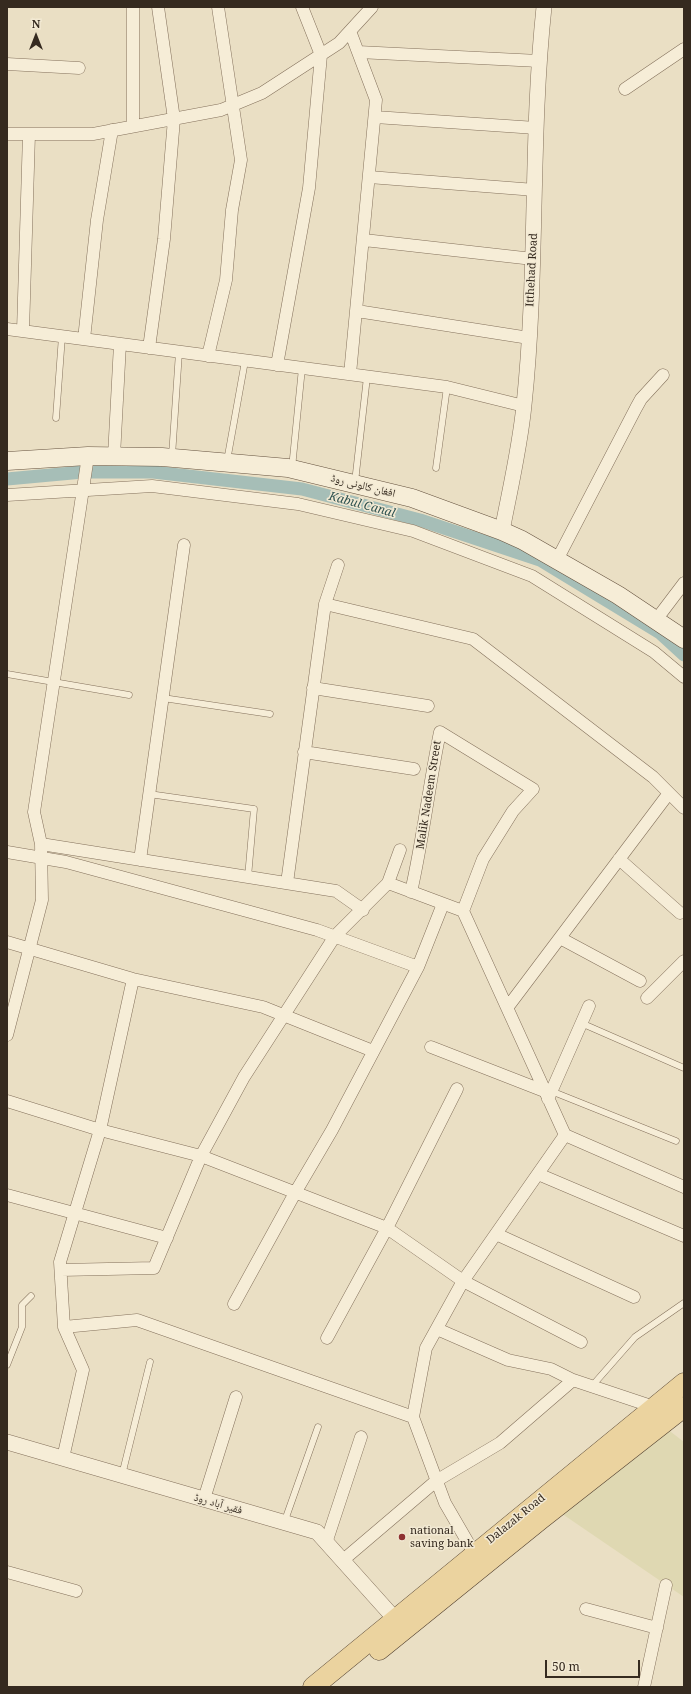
<!DOCTYPE html>
<meta charset="utf-8">
<style>
body{margin:0}
#map{position:relative;width:691px;height:1694px;overflow:hidden;background:#eadfc4;font-family:"Noto Serif",serif}
canvas{display:block}
.frame{position:absolute;inset:0;border:8px solid #352a1f;pointer-events:none}
.north{position:absolute;left:16px;top:16px;width:40px;height:40px;-webkit-text-stroke:3px #f2e9d3;paint-order:stroke;rotate:0deg;font-size:11px;font-weight:700;line-height:16px;text-align:center;color:#352a1f}
.north::after{content:'';display:block;margin:auto;width:14px;height:18px;background:#352a1f;clip-path:polygon(50% 0,100% 100%,50% 72%,0 100%)}
.scale{position:absolute;left:545px;top:1660px;width:95px;height:18px;box-sizing:border-box;border:2px solid #352a1f;border-top:0;padding-left:5px;font-size:12px;line-height:14px;white-space:nowrap;color:#352a1f;-webkit-text-stroke:3px #f2e9d3;paint-order:stroke}
</style>
<div id="map">
<canvas width="691" height="1694"></canvas>
<div class="frame"></div>
<div class="north">N</div>
<div class="scale">50 m</div>
</div>
<script>
const ctx = document.querySelector('canvas').getContext('2d');
ctx.lineJoin = 'round';
function fill(path, color) { ctx.fillStyle = color; ctx.fill(path, 'evenodd'); }
function strokePath(path, color, width, dash) { ctx.strokeStyle = color; ctx.lineWidth = width; ctx.lineCap = dash ? 'butt' : 'round'; ctx.setLineDash(dash || []); ctx.stroke(path); }
function write(font, color, halo, rows, align = 'center') {
  ctx.font = font + ' "Noto Serif","Noto Naskh Arabic",serif'; ctx.lineWidth = 3; ctx.setLineDash([]); ctx.textBaseline = 'middle'; ctx.strokeStyle = halo; ctx.fillStyle = color; for (const [text, x, y, turn = 0] of rows) {
    ctx.save(); ctx.translate(x, y); ctx.rotate((+turn || 0) * Math.PI / 180); ctx.textAlign = isNaN(turn) ? turn : align; if (halo) ctx.strokeText(text, 0, 0); ctx.fillText(text, 0, 0); ctx.restore();
  }
}
const farmland = new Path2D(`
 M662 1425 684 1442V1597L555 1509Z`);
const canal = new Path2D(`
 M7 479 83 472H153L302 489 420 520 540 560 660 633 684 655`);
const service = new Path2D(`
 M56 418 62 336
 M172 456 179 352
 M227 461 245 361
 M292 468 302 368
 M436 468 447 387
 M355 482 367 377
 M7 674 129 695
 M163 698 270 714
 M149 794 254 809 248 877
 M581 1023 684 1068
 M551 1091 676 1141
 M7 1365 22 1327V1305L31 1296
 M592 1386 635 1337 684 1303
 M122 1475 150 1362
 M284 1523 318 1427`);
const minor = new Path2D(`
 M133 7V126
 M350 31 376 100 350 374
 M358 52 539 61
 M7 64 79 68
 M625 89 684 49
 M375 117 536 128
 M7 134H93L221 110 262 93 339 43 372 7
 M369 177 535 190
 M364 240 533 259
 M357 311 529 338
 M7 329 447 387 524 406
 M23 331 29 134
 M84 339 97 220 112 130
 M149 348 164 239 174 119 158 7
 M208 356 226 280 232 210 241 160 218 7
 M277 365 309 188 321 55 302 7
 M114 456 120 344
 M7 495 152 486 298 504 413 531 532 576 654 652 684 677
 M557 560 636 408 641 399 663 375
 M325 604 473 639 653 777 684 808
 M656 620 684 583
 M313 688 428 706
 M304 752 414 769
 M41 844 336 891 363 910
 M7 852 66 862 317 930 418 967
 M619 859 680 913
 M140 860 184 545
 M287 883 325 604 338 565
 M388 883 463 911 565 1135 463 1281 426 1348 413 1417 445 1503 474 1553
 M411 892C423 839 429 785 440 732L533 789 513 811 483 859 463 911
 M560 938 640 981
 M7 942 133 979 263 1007 373 1051
 M647 998 684 961
 M507 1008 669 793
 M7 1035 42 900 41 844 34 812 88 456
 M431 1047 544 1091
 M548 1099 589 1006
 M7 1101 100 1130 201 1156 387 1228 463 1281 581 1342
 M565 1135 684 1187
 M538 1174 684 1236
 M7 1195 167 1238
 M496 1234 634 1297
 M61 1270 154 1268 201 1156 244 1077 335 936 388 883 400 850
 M234 1304 295 1193 332 1130 418 967 443 904
 M64 1327 137 1320 413 1417
 M437 1329 508 1360 551 1369 573 1380 654 1407
 M327 1338 387 1228 457 1089
 M63 1458 83 1370 64 1327 60 1262 100 1130 133 979
 M204 1499 236 1397
 M326 1543 361 1437
 M342 1561 436 1481 500 1443 573 1380
 M7 1572 76 1591
 M586 1609 657 1628
 M644 1687 666 1585`);
const tertiary = new Path2D(`
 M502 531C510 489 520 447 524 405 538 273 530 139 544 7
 M7 1442 317 1532 395 1619`);
const secondary = new Path2D(`
 M7 461 88 456 162 457 288 468 412 498 502 531 522 540 618 595 684 639`);
const primary = new Path2D(`
 M379 1650 541 1519 684 1407
 M313 1687 684 1383`);
const markers = [
 [402,1537,4,"#8e3131"]
];
const streetNames = [
 ["Itthehad Road",532,270,-87],
 ["افغان کالونی روڈ",363,486,14],
 ["Malik Nadeem Street",429,795,-81],
 ["فقیر آباد روڈ",218,1504,16],
 ["Dalazak Road",516,1519,-39]
];
const poiNames = [
 ["national",410,1531],
 ["saving bank",410,1544]
];
const waterNames = [
 ["Kabul Canal",362,505,15]
];
fill(farmland, '#dfd8b2');
strokePath(canal, '#a6beb7', 13);
strokePath(service, '#84715c', 7);
strokePath(minor, '#84715c', 13);
strokePath(tertiary, '#84715c', 16);
strokePath(secondary, '#65523f', 19);
strokePath(primary, '#524030', 21);
strokePath(service, '#f6edd7', 6);
strokePath(minor, '#f6edd7', 12);
strokePath(tertiary, '#f6edd7', 15);
strokePath(secondary, '#f6edd7', 18);
strokePath(primary, '#ebd39f', 20);
for (const [x, y, r, color] of markers) { const dot = new Path2D(); dot.arc(x, y, r, 0, 2 * Math.PI); ctx.fillStyle = color; ctx.fill(dot); strokePath(dot, '#f2e9d3', 1.5); }
write('11px', '#352a1f', '#f2e9d3', streetNames);
write('11px', '#352a1f', '#f2e9d3', poiNames, 'left');
write('italic 12px', '#2f5351', '#f2e9d3', waterNames);
</script>
